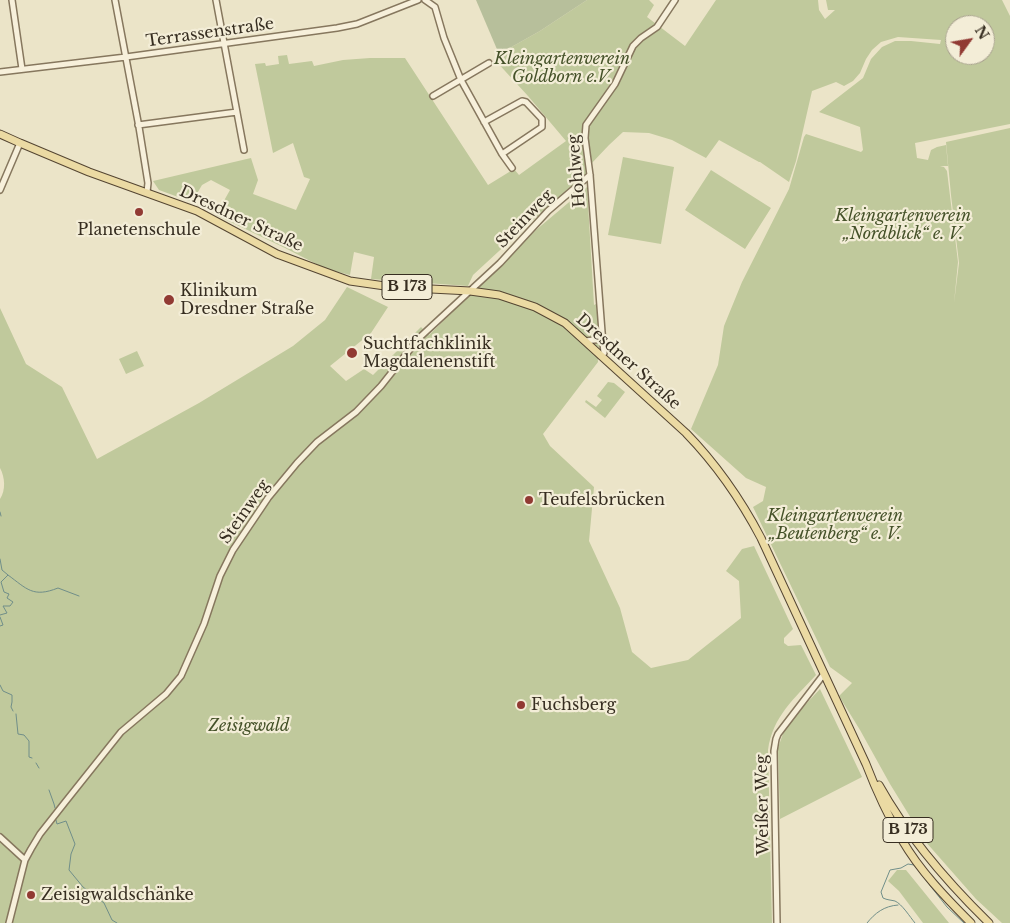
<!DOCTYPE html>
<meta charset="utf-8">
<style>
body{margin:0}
#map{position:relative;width:1010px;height:923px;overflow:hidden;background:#ebe4c8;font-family:"Libre Baskerville",serif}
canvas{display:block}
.north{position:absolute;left:945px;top:15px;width:50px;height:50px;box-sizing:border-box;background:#f3edd7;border:1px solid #a8a18e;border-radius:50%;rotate:58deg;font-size:14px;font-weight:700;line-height:20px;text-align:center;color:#372e21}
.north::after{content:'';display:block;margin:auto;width:18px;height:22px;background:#913a33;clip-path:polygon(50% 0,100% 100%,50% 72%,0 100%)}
</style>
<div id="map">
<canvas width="1010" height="923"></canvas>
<div class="north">N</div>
</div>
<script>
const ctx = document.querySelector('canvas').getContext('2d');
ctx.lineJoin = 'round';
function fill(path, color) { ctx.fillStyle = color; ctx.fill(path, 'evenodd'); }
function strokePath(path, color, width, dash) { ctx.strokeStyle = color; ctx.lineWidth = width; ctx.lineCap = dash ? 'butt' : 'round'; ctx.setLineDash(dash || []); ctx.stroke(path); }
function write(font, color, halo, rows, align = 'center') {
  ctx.font = font + ' "Libre Baskerville",serif'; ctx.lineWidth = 4.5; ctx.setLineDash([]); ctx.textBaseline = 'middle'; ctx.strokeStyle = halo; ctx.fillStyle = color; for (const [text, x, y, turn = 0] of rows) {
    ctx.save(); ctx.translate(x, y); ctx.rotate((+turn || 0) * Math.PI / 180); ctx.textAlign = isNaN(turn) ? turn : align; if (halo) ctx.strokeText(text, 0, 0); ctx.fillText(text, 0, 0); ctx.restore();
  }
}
const green = new Path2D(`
 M587 0H649L654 5 647 17 685 46 716 0H818L819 10 825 19 835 10H828L826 0H1002L1010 16V124L915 143 917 158 928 160 931 150 937 147 946 145 948 166H940L944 167 947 171 958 262 954 303 959 263 951 195 946 142 1010 128V923H1002L976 899 925 841 890 784 860 730 839 696 852 683 830 667 753 507 763 501 766 487 746 478 691 429 718 365 724 326 742 282 789 189 804 137 806 134 809 135 861 152 863 150 860 127 819 112 863 78 871 59 882 47 895 41H911L940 44 941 40 898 37 881 42 872 50 866 59 860 73 853 81 844 86 836 82 812 91 796 161 789 182 760 162H759L719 140 706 158 672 140 649 133 623 132 609 145 591 164 587 137 582 132 588 173 524 228 473 275 468 286 371 279 374 257 354 252 350 275 326 269 285 248 216 215 230 190 211 180 202 185 192 202 159 190 153 181 251 158 258 180 253 194 296 210 310 179 304 177 293 143 273 153 255 64 265 63 266 66 279 64 278 56 287 55 289 64 312 61 314 66 343 60 370 58H405L488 185 514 169 519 175 566 141 528 96 494 59 499 54 540 31ZM955 25H985V55H955Z
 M623 157 674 167 661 244 608 235Z
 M711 170 771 208 745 249 685 210Z
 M587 187 594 305 598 303 600 348 597 346 598 362 543 434 550 446 594 487 589 541 620 608 632 652 651 668 688 660 741 618 739 581 726 571 742 549 754 546 793 629 784 638V643L788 646 801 645 816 675C794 699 773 716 768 750L772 923H0V499C6 490 5 477 0 468V308L26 364 62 387 97 459 199 403 293 346 325 320 347 287 388 307 371 333 330 366 346 381 364 369 373 375 421 327 429 335 536 230Z
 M137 351 144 366 126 374 119 359Z
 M608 382 614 383 625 392 605 418 585 402 586 400 596 407 602 400 597 396Z
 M820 689 862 777 780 819 778 748 786 725Z
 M897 870H906L949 923H923L899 891 888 881Z`);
const cemetery = new Path2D(`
 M476 0H587L540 31 499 54Z`);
const stream = new Path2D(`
 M0 512 1 516
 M0 559 2 570 8 575 1 582 4 592 9 594 7 598 13 602 10 606H3L7 613 0 615
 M8 575C27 589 33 598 58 588L79 596
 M0 617 3 625 0 626
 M0 685 3 691 12 695V702L11 707 13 711
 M16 714 18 734 24 735 29 741V757L32 758
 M36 763 39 768
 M49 790 54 804 55 808
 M56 820 57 824 66 821 75 844 71 854 69 870 83 887 104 903 112 920 117 923
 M867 923C875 913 884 906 898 905
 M915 923C910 917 902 904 895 901 891 900 887 900 883 898L881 892 890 870 901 868 908 864 914 865 947 907 964 923`);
const minor = new Path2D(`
 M12 0 22 69
 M115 0 139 127 148 183 147 192
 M216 0 244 150
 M425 0 435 7 444 38 461 80 502 154 512 168
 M0 72 126 57 337 28 357 24 418 0
 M433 96 489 63
 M484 122 522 101 526 102 542 119V127L502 154
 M138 125 237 112
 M0 190 20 143
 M585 341 603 339
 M601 356 604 353 602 332 590 175 585 138 586 125 615 84 633 46 641 38 657 27 675 0
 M0 837 25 860
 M9 923 25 860 31 849 40 834 66 801 121 732 166 694 181 676 204 624 220 576 233 550 268 498 297 463 317 442 356 412 381 386 419 338 500 263 548 211 590 175
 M777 923 774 751 776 739 778 734 824 674`);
const major = new Path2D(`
 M0 134 20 143 89 172 197 211 277 254 350 281 392 287 470 291 499 295 535 307 565 323 686 433C718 466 740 498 761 538L866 764C876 790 888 816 902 840 920 871 946 898 971 923
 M879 785C908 837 947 882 989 923`);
const markers = [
 [139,212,5,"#913a33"],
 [169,300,6,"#913a33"],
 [352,353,6,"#913a33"],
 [529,500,5,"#913a33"],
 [521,705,5,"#913a33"],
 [31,895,5,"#913a33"]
];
const shields = [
 [407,287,50],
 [908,830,50]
];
const shieldNames = [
 ["B 173",407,287],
 ["B 173",908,830]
];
const streetNames = [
 ["Terrassenstraße",210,33,-8],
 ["Hohlweg",577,171,-95],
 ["Dresdner Straße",241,219,25],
 ["Steinweg",525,219,-46],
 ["Dresdner Straße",628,362,42],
 ["Steinweg",245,512,-55],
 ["Weißer Weg",763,805,-91]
];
const parkNames = [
 ["Kleingartenverein",562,59],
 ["Goldborn e.V.",562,77],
 ["Kleingartenverein",903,216],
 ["„Nordblick“ e. V.",903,234],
 ["Kleingartenverein",835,516],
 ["„Beutenberg“ e. V.",835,534],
 ["Zeisigwald",249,726]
];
const poiNames = [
 ["Planetenschule",139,230,"center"],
 ["Klinikum",180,291],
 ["Dresdner Straße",180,309],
 ["Suchtfachklinik",363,344],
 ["Magdalenenstift",363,362],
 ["Teufelsbrücken",539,500],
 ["Fuchsberg",531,705],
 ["Zeisigwaldschänke",41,895]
];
fill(green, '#c0c99c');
fill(cemetery, '#b7bf9b');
strokePath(stream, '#708e89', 1);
strokePath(minor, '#86775e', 8);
strokePath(major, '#544532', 9);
strokePath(minor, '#f7f0db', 5);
strokePath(major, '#ebdaa3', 7);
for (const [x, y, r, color] of markers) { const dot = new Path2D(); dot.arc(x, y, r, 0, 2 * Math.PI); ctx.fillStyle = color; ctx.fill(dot); strokePath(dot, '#f3edd7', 2); }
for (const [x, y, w] of shields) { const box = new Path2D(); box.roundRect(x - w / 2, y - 12.5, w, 25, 4); ctx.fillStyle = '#f3edd7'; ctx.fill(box); strokePath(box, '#372e21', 1); }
write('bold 15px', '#372e21', null, shieldNames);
write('16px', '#372e21', '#f3edd7', streetNames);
write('italic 16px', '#455229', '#f3edd7', parkNames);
write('16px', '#372e21', '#f3edd7', poiNames, 'left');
</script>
